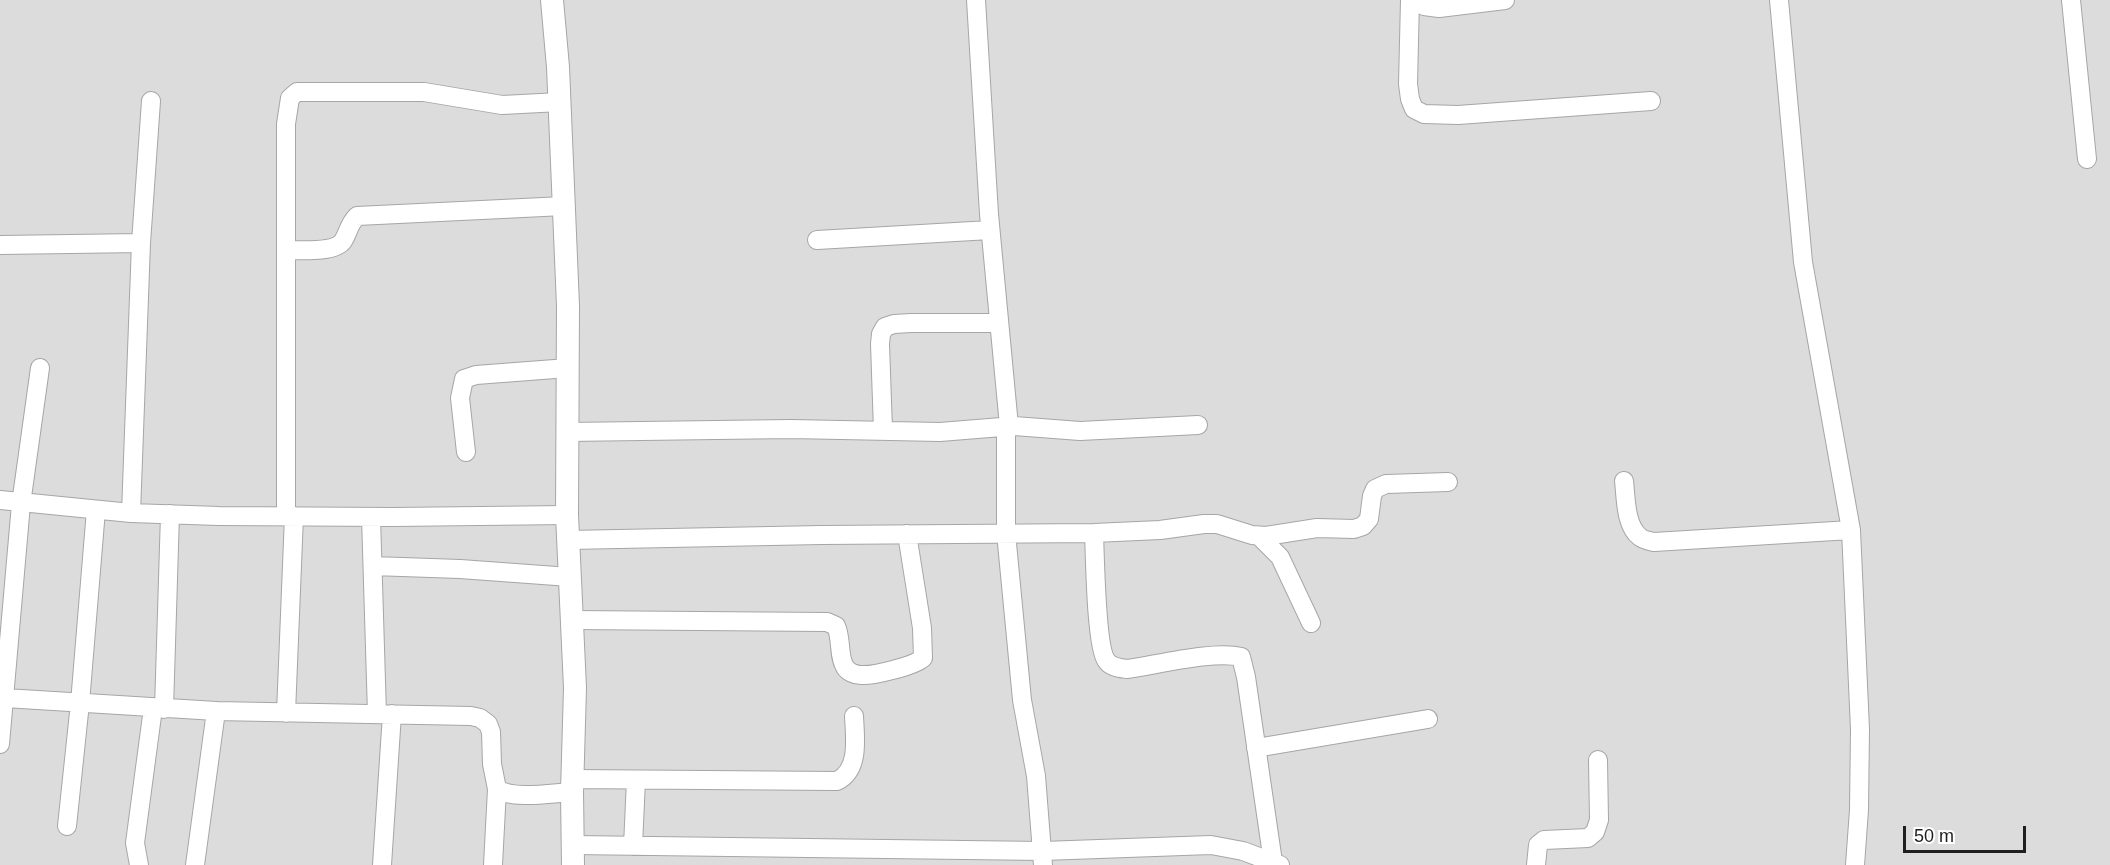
<!DOCTYPE html>
<style>
body{margin:0}
#map{position:relative;width:2110px;height:865px;overflow:hidden;background:#f0ede5;font-family:Helvetica,sans-serif}
canvas{display:block}
.scale{position:absolute;left:1903px;top:826px;width:123px;height:27px;box-sizing:border-box;border:3px solid #1f1f1f;border-top:0;padding-left:8px;font-size:18px;line-height:21px;white-space:nowrap;color:#1f1f1f;-webkit-text-stroke:4px #fff;paint-order:stroke}
</style>
<div id="map">
<canvas width="2110" height="865"></canvas>
<div class="scale">50 m</div>
</div>
<script>
const ctx = document.querySelector('canvas').getContext('2d');
ctx.lineJoin = 'round';
function fill(path, color) { ctx.fillStyle = color; ctx.fill(path, 'evenodd'); }
function strokePath(path, color, width, dash) { ctx.strokeStyle = color; ctx.lineWidth = width; ctx.lineCap = dash ? 'butt' : 'round'; ctx.setLineDash(dash || []); ctx.stroke(path); }
const residential = new Path2D(`
 M0 0H2110V865H0Z`);
const minor = new Path2D(`
 M976 0 989 214 1009 426
 M1410 0 1408 84 1410 99 1414 109 1424 114 1458 115 1651 101
 M1414 0 1424 6 1439 8 1505 0
 M1779 0 1803 262 1851 530 1860 729 1859 810 1855 865
 M2071 0 2087 159
 M817 240 990 230
 M0 245 141 243
 M286 250C299 250 335 253 343 241 349 232 348 225 357 216L564 206
 M1002 427 1006 434V533L1022 700 1036 776 1043 865
 M883 430 880 344 881 334 885 327 894 324 911 323H999
 M567 432 791 429 940 432 1014 426 1080 431 1198 425
 M466 452 460 398 464 379 476 375 568 368
 M1624 481C1626 497 1625 526 1640 537 1643 540 1650 541 1654 542L1851 530
 M0 500 131 513 219 516 393 517 567 515
 M131 513 141 243 151 101
 M286 516V124L290 98 297 92H424L502 105 560 102
 M371 517 377 714
 M1094 533C1095 556 1096 645 1106 660 1110 667 1119 668 1127 669 1156 665 1215 650 1241 657L1246 677 1273 862
 M1259 536 1280 557 1311 623
 M568 540 821 535 1094 533 1160 530 1204 524H1217L1252 535 1266 536 1317 528 1354 529 1363 526 1369 519 1372 496 1375 489 1386 484 1448 482
 M373 566 460 569 570 577
 M572 620 827 622 836 626C842 639 838 656 845 667 848 672 855 675 861 675 873 676 914 666 923 658L922 628 907 534
 M5 698 216 711 471 716 480 718 488 724 491 732 492 764 497 789C513 800 552 793 572 792
 M164 709 170 514
 M286 713 294 516
 M0 744 21 504 40 368
 M1256 748 1428 719
 M573 779 837 781C860 770 855 738 854 716
 M67 826 80 703 96 510
 M573 845 1043 851 1211 845 1243 851 1280 865
 M633 846 636 780
 M139 865 135 843 153 708
 M195 865 216 711
 M382 865 392 714
 M493 865 497 789
 M1536 865 1538 845 1544 840 1588 838 1595 832 1599 820 1598 760`);
const tertiary = new Path2D(`
 M552 0 558 67 568 306 567 515 575 688 572 792 573 865`);
fill(residential, '#dddcdc');
strokePath(minor, '#a6a6a6', 20);
strokePath(tertiary, '#a6a6a6', 24);
strokePath(minor, '#fff', 18);
strokePath(tertiary, '#fff', 22);
</script>
